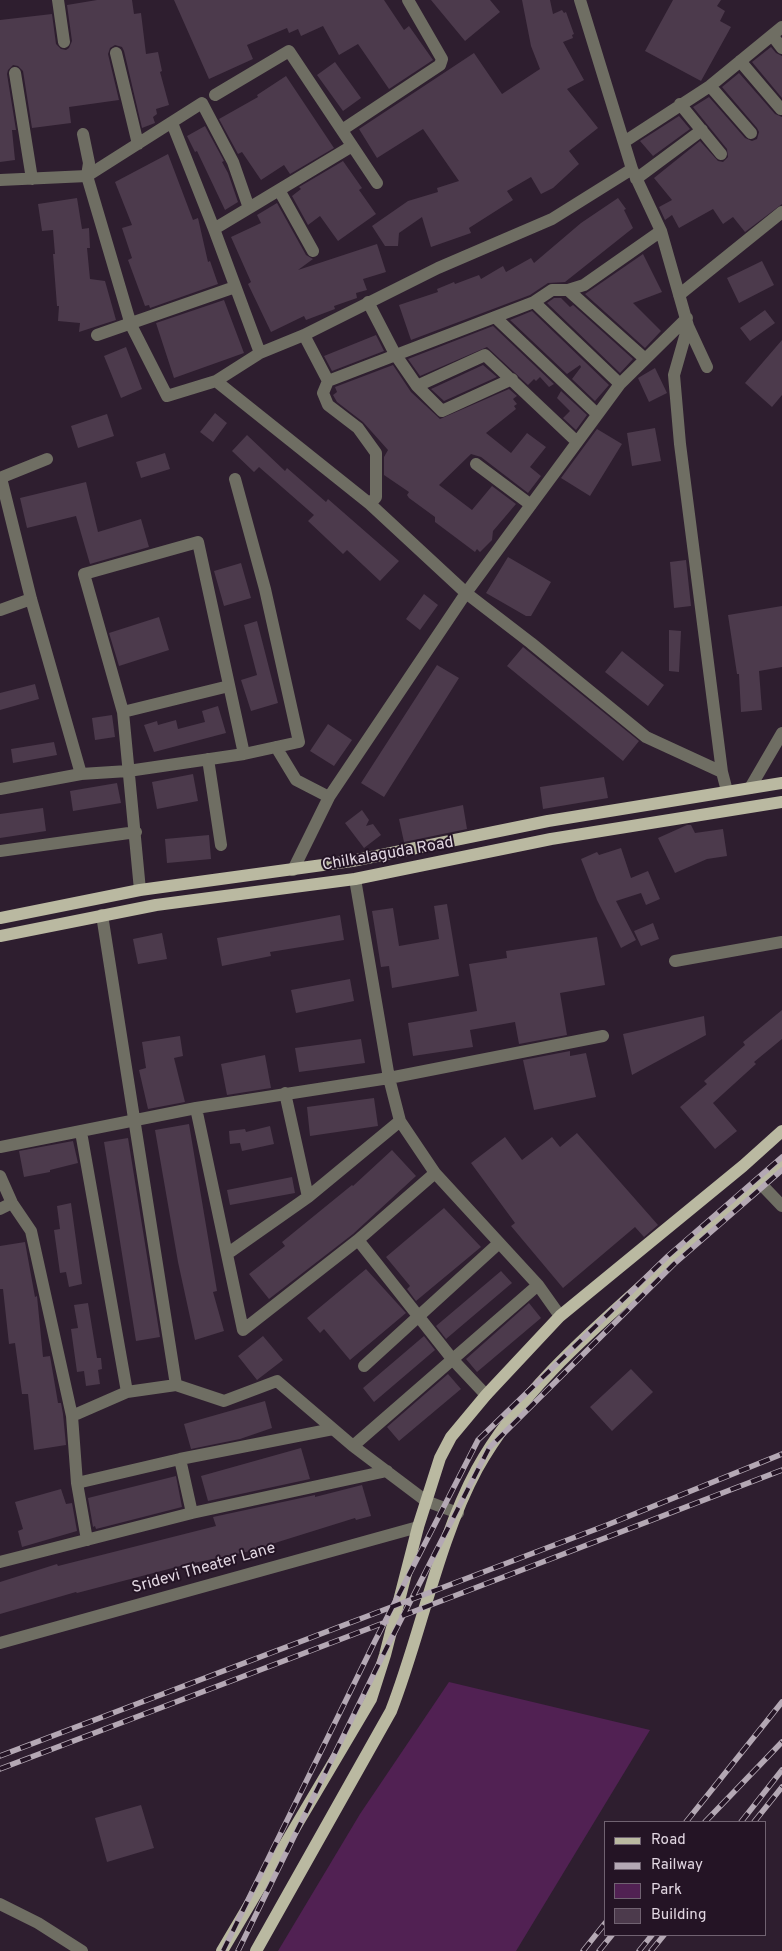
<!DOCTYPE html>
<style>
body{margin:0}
#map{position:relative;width:782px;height:1951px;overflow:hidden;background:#2e1e2f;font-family:Overpass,sans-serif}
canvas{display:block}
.legend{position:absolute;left:604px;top:1821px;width:162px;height:115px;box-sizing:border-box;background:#241425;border:1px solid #706271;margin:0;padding:6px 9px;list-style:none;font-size:15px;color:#e2d7e2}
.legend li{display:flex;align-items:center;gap:10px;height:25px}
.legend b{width:25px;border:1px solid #706271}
</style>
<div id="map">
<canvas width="782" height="1951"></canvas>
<ul class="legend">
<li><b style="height:6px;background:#bab9a1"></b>Road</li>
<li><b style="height:6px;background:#b4a8b4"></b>Railway</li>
<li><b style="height:14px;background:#512153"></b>Park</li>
<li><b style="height:14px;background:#4c3a4c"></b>Building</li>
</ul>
</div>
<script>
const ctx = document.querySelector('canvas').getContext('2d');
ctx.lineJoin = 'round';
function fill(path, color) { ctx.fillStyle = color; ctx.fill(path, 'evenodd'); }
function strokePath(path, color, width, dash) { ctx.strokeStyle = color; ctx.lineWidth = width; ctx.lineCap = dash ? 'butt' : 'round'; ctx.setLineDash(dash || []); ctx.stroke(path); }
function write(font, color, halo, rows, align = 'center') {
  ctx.font = font + ' Overpass,sans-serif'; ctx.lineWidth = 4; ctx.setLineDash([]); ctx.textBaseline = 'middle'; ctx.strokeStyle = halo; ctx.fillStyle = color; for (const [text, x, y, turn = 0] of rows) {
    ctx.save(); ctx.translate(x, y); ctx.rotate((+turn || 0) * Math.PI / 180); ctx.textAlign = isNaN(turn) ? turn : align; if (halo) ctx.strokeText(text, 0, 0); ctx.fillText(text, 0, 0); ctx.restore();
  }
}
const green = new Path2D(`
 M449 1682 650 1730 516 1951H278L360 1814Z`);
const building = new Path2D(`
 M97 0H132L134 14 141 13 146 54 158 52 162 71 160 72 169 105 156 109 157 114 153 117 155 123 142 128 124 51 122 47 115 45 110 48 108 54 119 100 69 107 71 123 32 128 23 71 18 66 13 65 8 70 7 74 16 130H12L15 160 0 162V20L52 14 56 44 61 49 66 50 69 48 72 41 67 5Z
 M174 0H384L404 30 409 26 433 60 389 89 358 44 339 55 323 26 301 36 298 29 289 33 287 28 247 45 253 59 209 79Z
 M431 0H490L500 12 465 41Z
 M522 0H550L553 14 562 10 564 13 566 12 574 34 572 35 573 38 563 42 584 80 567 89 598 128 569 151 579 164 553 188 541 194 531 177 507 191 513 200 469 228 471 233 431 247 422 217 399 233 398 246H385L372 226 408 201 438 192 437 188 459 181 423 129 377 158 359 129 474 53 502 94 540 69 531 46Z
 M673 0H721L717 6 725 11 720 21 731 27 701 81 645 51Z
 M771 47 776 53 782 56V98L752 62Z
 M335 62 361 98 343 111 317 75Z
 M739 73 775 114 782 117V204L745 232 733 217 723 224 713 209 679 228 672 215 665 220 659 207 672 200 654 178 700 141 718 161 723 162 728 157 727 149 693 107 709 97 745 138 752 141 757 139 759 132 757 128 722 87Z
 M286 76 334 148 290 174 284 165 261 180 242 152 238 154 219 119 258 97 257 95Z
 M679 116 690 129 653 156 640 141Z
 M205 126 224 161 222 162 228 173 238 202 225 210 197 151 195 152 187 136Z
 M168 154 193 220 198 218 208 262 210 261 218 284 150 308 149 305 145 306 128 260 132 258 122 228 132 225 115 182Z
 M343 161 362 188 359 190 376 214 338 241 320 216 308 225 292 196 301 189 299 187Z
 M77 198 82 229 89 228 90 248H87L90 279 105 281 116 320 79 332 80 323 58 321 59 306H57L53 254H55L53 230 42 231 38 204Z
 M618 198 626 209 624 210 633 228 565 282 548 283 530 295 411 340 399 305 438 292 437 289 454 282 455 284 479 275 481 279 503 266 506 272 531 258 534 263 581 223Z
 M277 203 306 255 313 259 298 270 377 244 386 272 363 279 367 290 356 293 357 298 334 306 335 309 306 320 304 316 271 332 248 284 251 282 231 237 261 223 257 215Z
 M643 254 662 292 633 303 661 331 645 348 585 294Z
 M762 261 774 285 739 303 727 278Z
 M554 298H561L570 307 573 305 633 359 620 373 547 303Z
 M224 300 244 353 174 378 156 323Z
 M765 310 775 323 750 341 740 328Z
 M532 311 609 385 595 401 572 379 581 367 580 365 567 374 510 320Z
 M493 326 554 384 549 387 540 377 536 381 534 379 528 385 487 347 420 376 408 359Z
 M376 335 384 351 332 371 324 356Z
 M782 340V395L772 407 745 383Z
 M126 347 142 389 121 398 104 356Z
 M393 365 411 392 440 419 509 389 517 396 513 399 517 404 514 406 516 409 486 433 511 453 527 433 546 447 530 467 541 476 528 493 481 457 471 454 439 485 472 510 492 486 516 504 493 531 492 540 480 552 477 549 475 552 435 522V517L409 498 407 495 409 492 384 475V457L388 450 363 422 337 402 333 395 337 392 335 387Z
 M483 365 497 377 444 401 431 389Z
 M655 368 667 393 649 402 638 378Z
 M561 391 587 415 576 430 563 418 570 411 557 398Z
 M215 413 227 423 213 442 200 432Z
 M107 414 114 436 78 448 71 426Z
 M655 428 661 461 632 466 627 433Z
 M597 429 622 444 590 496 561 478Z
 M247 435 285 471 287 468 326 502 328 499 399 561 380 581 347 550 343 554 308 521 314 515 259 467 254 472 232 451Z
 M165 453 170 469 141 478 136 462Z
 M86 482 98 532 141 519 149 547 90 564 76 516 27 528 20 498Z
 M508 557 551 582 531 616H526L486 593Z
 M686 560 691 606 674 608 670 562Z
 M241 563 251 598 224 606 214 571Z
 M424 594 438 605 420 630 406 619Z
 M782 606V667L759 671 762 710 741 712 739 674H737L728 615Z
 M159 617 169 650 119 666 109 633Z
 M257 621 278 703 251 711 241 680 257 675 244 625Z
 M669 630 681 631 679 672 669 671Z
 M523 647 639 741 623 761 507 666Z
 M622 651 664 685 648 706 605 672Z
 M437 665 459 678 384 797 361 783Z
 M35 684 39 699 0 710V693Z
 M218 706 226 733 154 752 144 725 157 721 158 725 176 720 178 729 205 722 202 711Z
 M112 715 115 737 95 740 92 718Z
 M328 724 352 740 334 766 310 751Z
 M54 742 57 755 13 763 11 749Z
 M193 774 198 801 157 809 152 782Z
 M604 777 608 798 543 809 540 787Z
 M117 783 121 803 73 811 70 791Z
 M463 805 467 829 404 842 399 819Z
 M43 808 46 831 0 838V814Z
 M362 810 369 820 366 826 373 824 381 835 364 848 345 823Z
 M687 825H691L695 833 723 829 727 856 707 859 675 873 658 838Z
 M209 835 211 859 167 863 165 839Z
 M621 848 631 878 648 871 660 899 646 905 641 893 616 901 636 940 621 948 597 900 581 859 597 852 599 855Z
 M447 904 459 976 392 988 389 966 381 967 372 911 393 908 399 946 439 939 434 906Z
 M340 915 344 940 270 952 271 956 222 966 217 938Z
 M653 923 659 939 641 946 634 931Z
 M162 933 167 959 138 964 133 939Z
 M597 937 605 985 560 993 567 1035 519 1044 515 1022 470 1030 473 1047 413 1056 408 1023 477 1011 469 964 507 958 506 951Z
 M350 979 354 1001 296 1013 291 990Z
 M782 1010V1039L754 1062 756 1064 713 1103 737 1131 715 1149 680 1107 707 1084 704 1081 745 1045 743 1042Z
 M704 1016 706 1035 632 1075 623 1034Z
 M180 1036 183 1056 174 1058 185 1102 148 1109 139 1070 146 1068 142 1042Z
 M361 1039 365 1063 299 1072 295 1048Z
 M570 1051V1056L586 1053 596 1097 534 1110 523 1060Z
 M265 1055 271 1088 227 1095 221 1064Z
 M374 1098 378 1126 310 1136 307 1107Z
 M189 1124 217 1291 213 1292 224 1331 195 1340 178 1262 155 1130Z
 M270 1126 274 1144 242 1151 240 1143 230 1144 229 1131 245 1129 246 1132Z
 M577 1133 658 1225 644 1237 635 1227 563 1288 511 1226 515 1223 471 1163 505 1137 522 1160 552 1137 560 1147Z
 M128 1138 160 1337 136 1341 104 1142Z
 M73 1141 78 1163 50 1170V1172L24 1177 19 1151Z
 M392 1150 416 1176 353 1234 269 1299 249 1274 285 1246 282 1242 352 1185 353 1186Z
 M292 1177 295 1193 230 1205 227 1190Z
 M71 1203 82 1284 69 1287 66 1272 60 1273 54 1230 60 1229 57 1206Z
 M444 1208 481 1247 416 1301 407 1289 410 1286 386 1257Z
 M25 1242 35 1297 37 1296 43 1357 50 1356 58 1403H61L63 1414 66 1445 34 1450 28 1394H22L15 1343 9 1344 3 1289H0V1246Z
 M366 1269 406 1313 350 1360 324 1329 320 1333 307 1318Z
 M501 1271 512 1283 446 1339 436 1326Z
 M88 1303 97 1358H101L102 1369 98 1370 100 1384 86 1386 84 1371 77 1372 71 1329 78 1328 74 1305Z
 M529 1303 541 1318 477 1372 466 1359Z
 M263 1336 283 1360 257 1380 238 1356Z
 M424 1336 435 1350 374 1402 363 1388Z
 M631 1369 653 1392 612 1431 590 1407Z
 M448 1374 461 1389 399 1441 387 1427Z
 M265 1401 272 1428 240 1439 191 1449 184 1424Z
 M301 1448 310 1479 208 1501 201 1476Z
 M176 1476 182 1507 96 1529 95 1526 93 1527 88 1498Z
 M362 1485 371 1516 356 1520 355 1518 246 1552 184 1565 77 1593 76 1592 0 1614V1582L57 1564 58 1566 216 1526 213 1517 315 1495V1497Z
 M61 1489 66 1504 72 1503 77 1531 22 1547 18 1531 23 1529 15 1502Z
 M141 1805 154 1848 107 1862 95 1818Z`);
const minor = new Path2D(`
 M58 0 64 42
 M580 0 632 169 661 231 688 326 707 367
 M772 35 782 48
 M116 53 138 144
 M740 61 781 109
 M15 73 32 179
 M710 86 751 133
 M215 95 289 51 377 183
 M680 104 721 154
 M172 123 214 229 260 353
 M342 130 440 65 442 59 408 0
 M83 134 89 163 87 176 131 325 167 396 216 381 260 353 304 335 438 268 552 219 632 169
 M624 142 710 86 782 27
 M636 179 702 130
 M0 180 87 176 202 103 233 162 249 208 214 229
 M279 190 313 251
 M249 208 352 146
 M568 290 644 358
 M679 295 782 212
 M368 302 395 354 417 386 485 355 576 441
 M534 302 620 384
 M495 317 596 413
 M688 326 674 375 680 444 722 772 727 791
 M97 335 235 287
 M304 335 328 381
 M216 381 370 504 466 593 531 643 646 737 722 772
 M417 386 442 411 512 379
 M476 464 531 505
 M0 478 47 459
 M1 478 31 599 81 774
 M370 504 376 497V453L358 428 328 405 323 393 328 381 534 302 552 290H568L584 285 661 231
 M0 610 31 599
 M123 712 229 686
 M276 747 296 780 329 797
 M208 759 221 845
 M750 788 782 733
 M0 789 81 774 128 771 244 754 299 742 265 589 235 479
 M0 851 136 832
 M293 870 329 797 466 593 620 384 687 318
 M355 879 389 1078 400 1121 435 1173 538 1285 560 1316
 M140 890 123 712 84 574 198 542 244 754
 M102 915 176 1385
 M675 961 782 942
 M285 1093 308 1197
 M196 1108 243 1330 358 1240 435 1173
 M81 1132 127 1392
 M0 1147 196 1108 389 1078 603 1036
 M0 1176 12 1203 31 1231 72 1416 77 1483 87 1540
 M760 1183 782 1206
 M0 1209 12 1203
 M358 1240 453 1360 486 1395
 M227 1254 308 1197 400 1121
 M364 1366 499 1243
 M72 1416 127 1392 176 1385 224 1401 277 1381 353 1446 426 1501 458 1513
 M353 1446 538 1285
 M180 1459 192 1513
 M77 1483 180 1459 333 1429
 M0 1562 192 1513 387 1471
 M0 1643 418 1527
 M0 1904 38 1923 82 1951`);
const major = new Path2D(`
 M0 918 140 890 352 861 548 821 782 783
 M0 936 156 905 355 879 551 839 782 802
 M222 1951 371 1699 385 1655 418 1527 440 1458 451 1437 486 1395 560 1316 743 1166 782 1131
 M256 1951 391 1711C421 1634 438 1541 477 1469 519 1393 590 1332 654 1275 697 1238 739 1200 782 1163`);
const rail = new Path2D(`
 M402 1616 782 1470
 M0 1756 607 1525 782 1454
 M0 1769 386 1622
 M686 1822 782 1702
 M705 1822 782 1742
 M741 1822 782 1770
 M754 1822 782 1787
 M223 1951 375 1641 478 1440 668 1256 782 1157
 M238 1951 387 1647 489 1448 674 1264 782 1170
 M583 1951 606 1922
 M599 1951 612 1935
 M639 1951 652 1935
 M651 1951 664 1935`);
const streetNames = [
 ["Chilkalaguda Road",388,855,-10],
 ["Sridevi Theater Lane",204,1569,-16]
];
fill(green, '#512153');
fill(building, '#4c3a4c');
strokePath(minor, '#6f6e63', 12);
strokePath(major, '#bab9a1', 12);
strokePath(rail, '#b4a8b4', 5.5);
strokePath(rail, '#241425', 4, [11]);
write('16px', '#e2d7e2', '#241425', streetNames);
</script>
